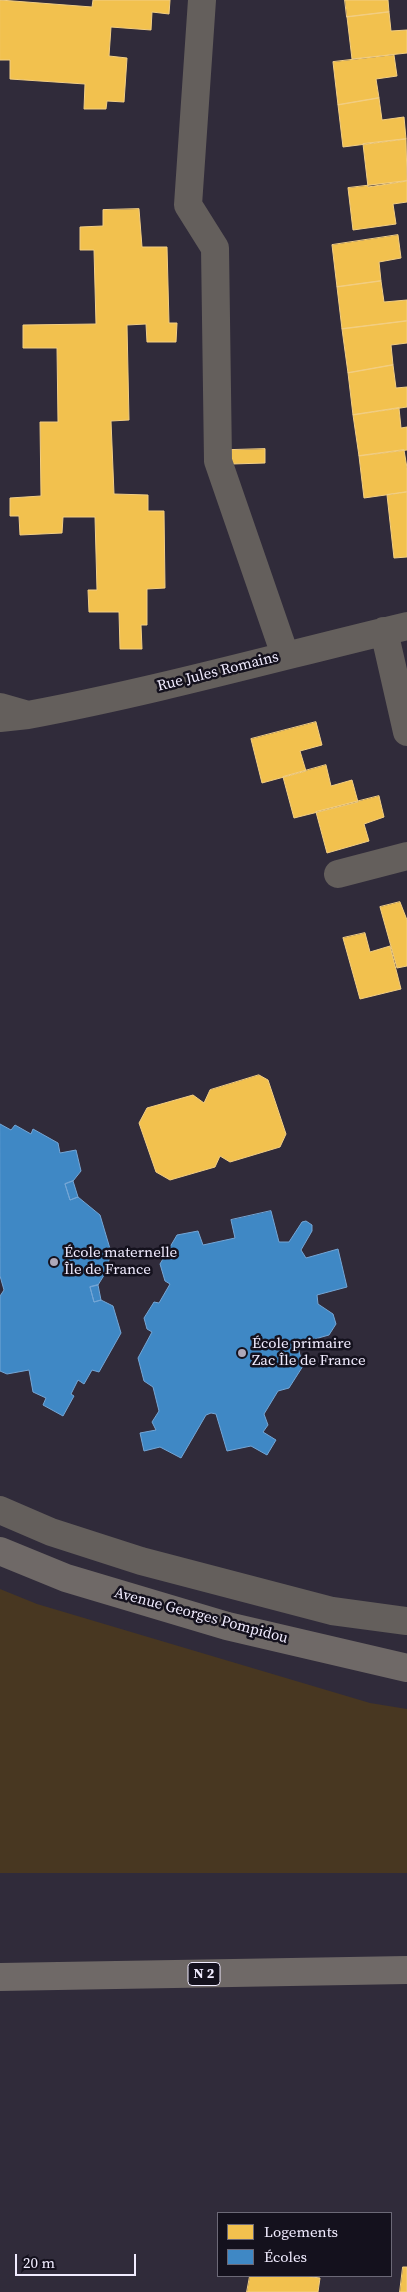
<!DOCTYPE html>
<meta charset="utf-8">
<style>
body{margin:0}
#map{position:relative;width:407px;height:2292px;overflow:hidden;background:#302b3a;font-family:"Source Serif 4",serif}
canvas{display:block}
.legend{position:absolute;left:217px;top:2212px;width:175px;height:65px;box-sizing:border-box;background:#14111d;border:1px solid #6c6977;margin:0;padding:6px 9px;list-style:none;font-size:15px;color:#f1ecff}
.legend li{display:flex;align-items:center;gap:10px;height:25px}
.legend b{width:25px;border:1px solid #6c6977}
.scale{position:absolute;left:15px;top:2254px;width:121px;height:22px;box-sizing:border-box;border:2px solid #f1ecff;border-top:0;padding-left:6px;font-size:15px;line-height:18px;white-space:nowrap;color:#f1ecff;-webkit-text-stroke:4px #14111d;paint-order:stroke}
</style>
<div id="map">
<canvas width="407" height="2292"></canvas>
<ul class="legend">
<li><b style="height:14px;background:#f2c14e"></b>Logements</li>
<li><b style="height:14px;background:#3f88c5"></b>Écoles</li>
</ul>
<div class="scale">20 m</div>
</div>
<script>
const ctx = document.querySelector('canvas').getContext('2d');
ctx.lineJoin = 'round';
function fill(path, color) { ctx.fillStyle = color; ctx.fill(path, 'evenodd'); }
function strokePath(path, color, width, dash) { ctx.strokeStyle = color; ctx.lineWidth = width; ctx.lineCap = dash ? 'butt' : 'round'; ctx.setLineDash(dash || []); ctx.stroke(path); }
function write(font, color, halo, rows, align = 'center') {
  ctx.font = font + ' "Source Serif 4",serif'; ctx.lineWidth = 5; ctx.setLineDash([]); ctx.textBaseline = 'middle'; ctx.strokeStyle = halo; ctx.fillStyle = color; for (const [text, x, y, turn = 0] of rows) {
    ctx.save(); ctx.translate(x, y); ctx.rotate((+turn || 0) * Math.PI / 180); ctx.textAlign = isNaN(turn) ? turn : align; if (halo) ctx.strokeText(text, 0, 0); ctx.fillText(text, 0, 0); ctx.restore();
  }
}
const green = new Path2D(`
 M0 1589 37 1604 370 1703 407 1709V1873H0Z`);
const homes = new Path2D(`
 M0 0 92 7 93 0H170L169 14 152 12 151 30 111 27 109 56 127 58 124 102 107 101 106 109H84L85 84 10 79V60H0Z
 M345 0H388L389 12 347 17Z
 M389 12 391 31 407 30V53L352 59 347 17Z
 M394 55 397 76 376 79 379 98 338 105 333 62Z
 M379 98 382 120 404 117 406 139 343 147 338 105Z
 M406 139 407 181 368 187 363 144Z
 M407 181V202L393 204 396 224 353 230 348 188Z
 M139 209 142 247H167L169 323H177L176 342H147L146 324 127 325 129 420 111 421 114 494 148 495V511H164L165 588 147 589V625H141L142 649H120L119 612H89L88 590H97L95 517H63L62 533 20 535 19 516H10V498L41 496 40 422H58L57 348H23V325L96 324 94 250H80V227L103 226V210Z
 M398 235 401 258 379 262 381 281 337 287 332 245Z
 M381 281 384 302 407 300V321L342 329 337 287Z
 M407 321V343L391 345 393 365 348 373 342 329Z
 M393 365 396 388 407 387V407L353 415 348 373Z
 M399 408 401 428 407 427V450L359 456 353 415Z
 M265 449V463L232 464 231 450Z
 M404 450 407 468V492L364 498 359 456Z
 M407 492V557L394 558 387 495Z
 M316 722 322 745 300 751 306 771 262 783 251 739Z
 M326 765 331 786 352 780 358 802 294 818 283 777Z
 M379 796 384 817 364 824 369 841 327 853 316 812Z
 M400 902 407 920V966L397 968 380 907Z
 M365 933 370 952 390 946 401 989 360 999 343 938Z
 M259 1075 268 1080 286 1134 280 1147 230 1162 220 1156 215 1167 170 1180 156 1172 139 1123 147 1108 193 1095 204 1103 210 1090Z
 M403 2267H407V2292H400Z
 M250 2276H304L320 2278 318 2292H247Z`);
const schools = new Path2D(`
 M0 1124 11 1130 15 1125 31 1134 33 1129 58 1143 60 1153 76 1150 81 1171 73 1181 65 1184 70 1200 78 1197 100 1215 111 1252 106 1272 98 1285 90 1287 94 1302 101 1300 113 1306 121 1333 99 1372 92 1370 84 1384 78 1380 71 1394 74 1396 63 1416 43 1405 46 1398 33 1392 29 1370 7 1374 0 1371V1296L4 1290 0 1276Z
 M73 1181 78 1197 70 1200 65 1184Z
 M271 1211 279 1242H289L302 1222 306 1221 312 1225V1231L301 1250 306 1258 338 1249 347 1287 317 1295 318 1304 333 1314 336 1324 329 1335 297 1344 303 1366 289 1388 278 1391 264 1414 268 1425 263 1432 276 1440 267 1455 251 1446 227 1451 216 1414 211 1413 206 1415 181 1458 160 1447 144 1451 140 1433 156 1430 152 1422 159 1411 153 1387 144 1381 138 1358 152 1332 147 1329 144 1318 154 1302 159 1303 170 1284 165 1281 160 1264 177 1235 198 1231 203 1245 235 1238 231 1220Z
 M98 1285 101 1300 94 1302 90 1287Z`);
const minor = new Path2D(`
 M202 0 188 205 215 248 218 461 285 655
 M384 631 407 732
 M0 707 28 715 0 718
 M28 715C156 691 281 656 407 626
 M338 874 407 856
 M0 1510 51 1532 141 1561 332 1611 407 1621`);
const major = new Path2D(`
 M0 1551 66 1578 227 1626 407 1668
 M0 1977 407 1970`);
const markers = [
 [54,1262,5,"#ada8ba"],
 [242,1353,5,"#ada8ba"]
];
const shields = [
 [204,1974,32]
];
const shieldNames = [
 ["N 2",204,1974]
];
const streetNames = [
 ["Rue Jules Romains",218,672,-14],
 ["Avenue Georges Pompidou",201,1616,15]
];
const poiNames = [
 ["École maternelle",64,1253],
 ["Île de France",64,1270],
 ["École primaire",252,1344],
 ["Zac Île de France",252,1361]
];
fill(green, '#483721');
fill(homes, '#f2c14e');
strokePath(homes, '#f2ce83', 1);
fill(schools, '#3f88c5');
strokePath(schools, '#74a6d6', 1);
strokePath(minor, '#645f5c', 28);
strokePath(major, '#6f6967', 28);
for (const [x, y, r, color] of markers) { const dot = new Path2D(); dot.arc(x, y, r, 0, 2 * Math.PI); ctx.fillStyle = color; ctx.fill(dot); strokePath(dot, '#14111d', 2); }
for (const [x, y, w] of shields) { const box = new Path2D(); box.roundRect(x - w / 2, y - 11.5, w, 23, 4); ctx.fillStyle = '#14111d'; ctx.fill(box); strokePath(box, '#f1ecff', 1); }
write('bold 14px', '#f1ecff', null, shieldNames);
write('15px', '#f1ecff', '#14111d', streetNames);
write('15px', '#f1ecff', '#14111d', poiNames, 'left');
</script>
